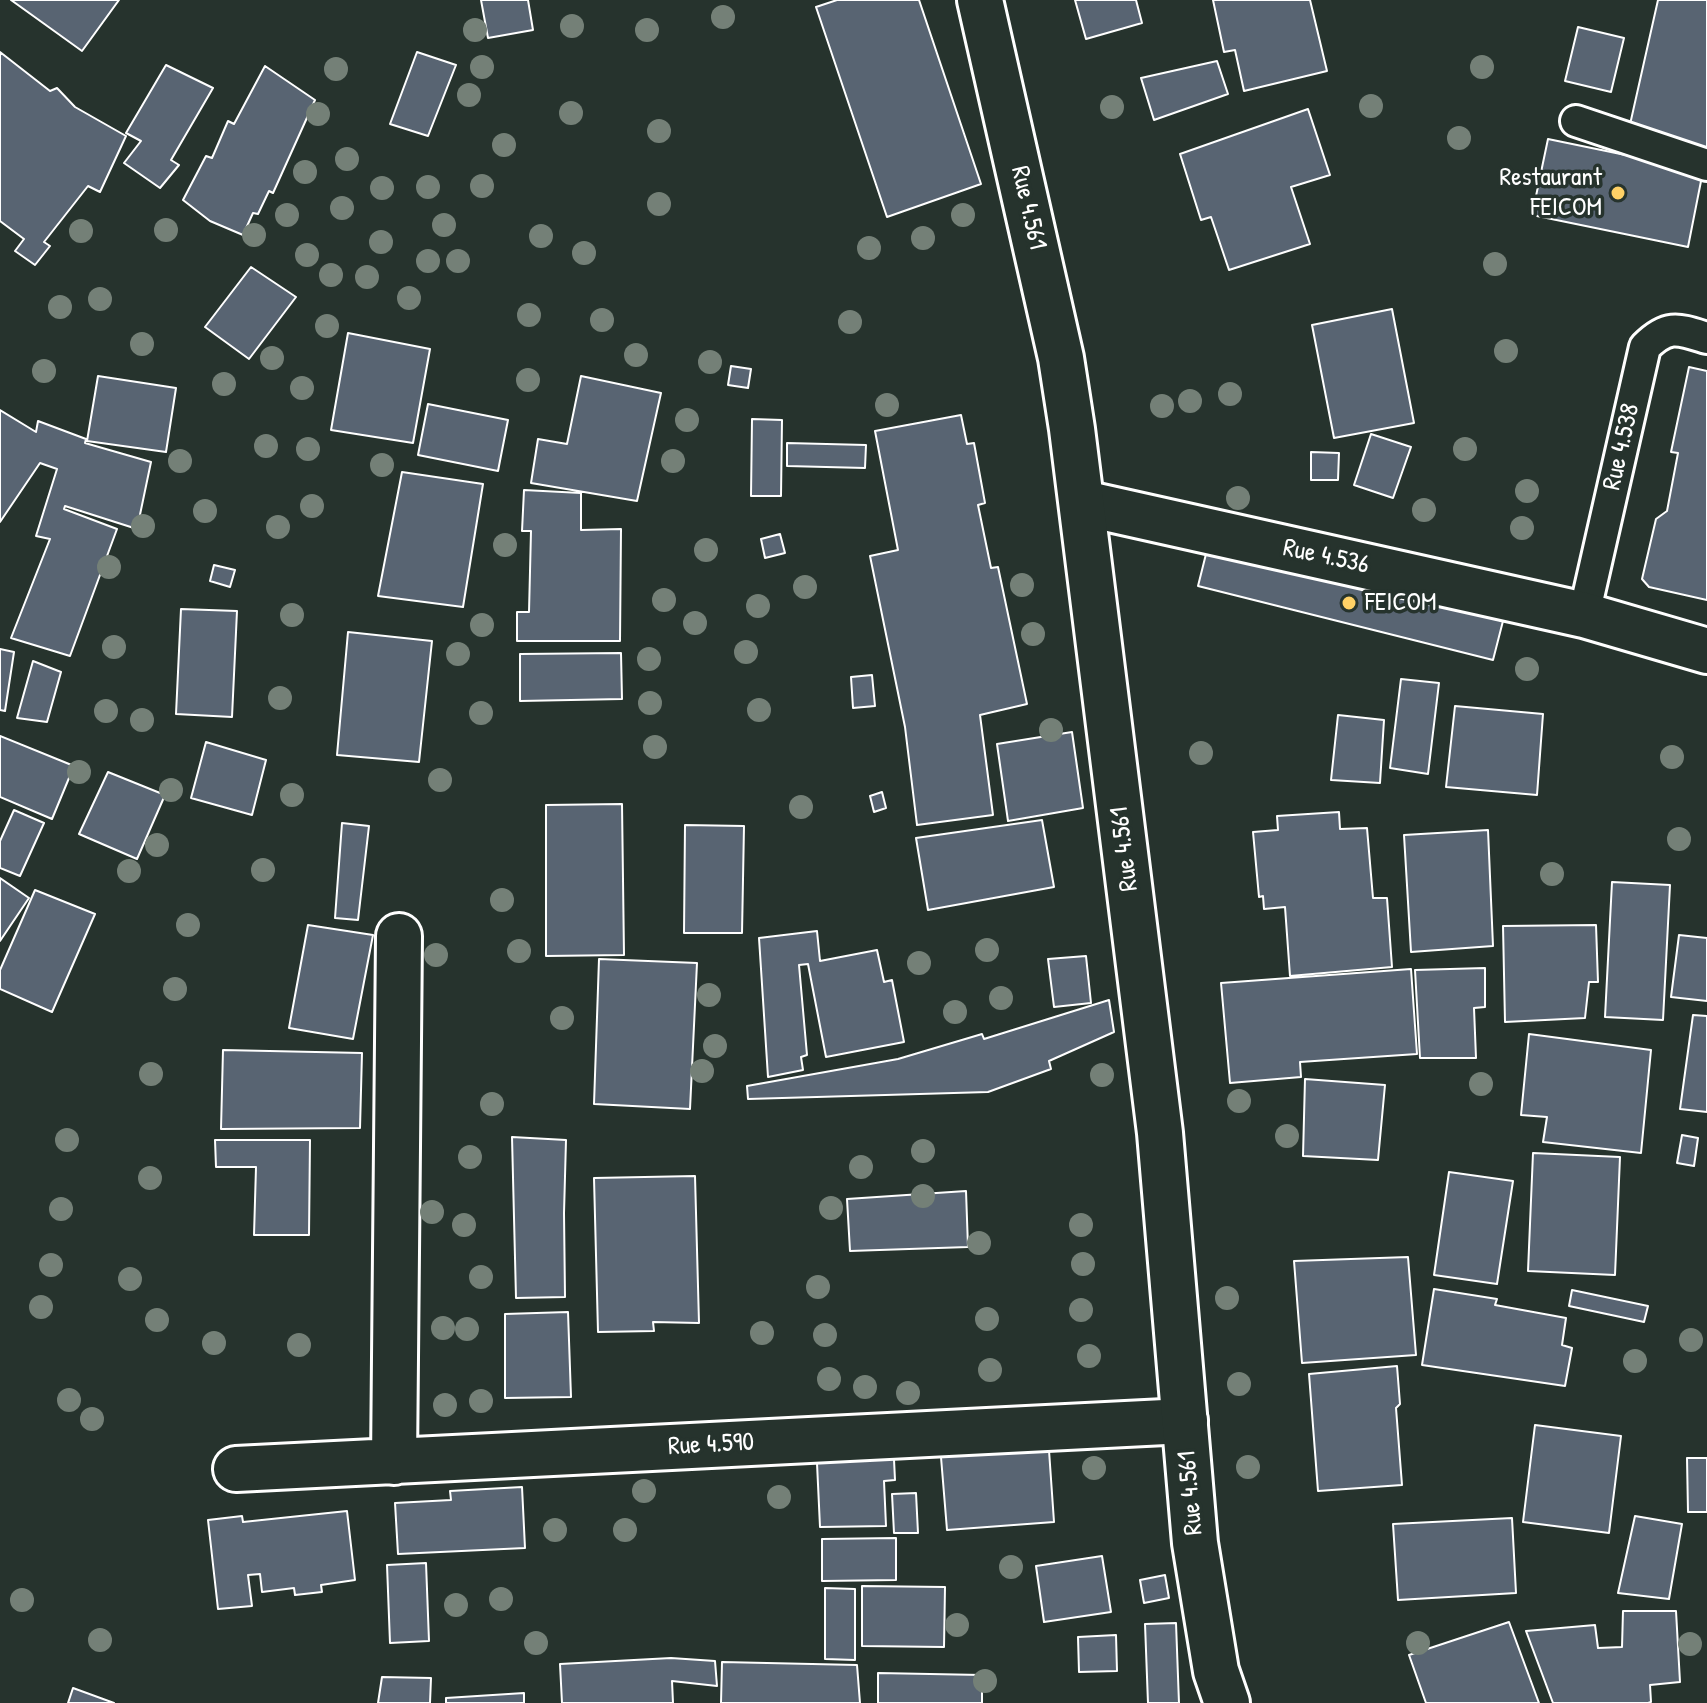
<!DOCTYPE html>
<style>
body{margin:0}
canvas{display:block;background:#26332d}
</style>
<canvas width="1707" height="1703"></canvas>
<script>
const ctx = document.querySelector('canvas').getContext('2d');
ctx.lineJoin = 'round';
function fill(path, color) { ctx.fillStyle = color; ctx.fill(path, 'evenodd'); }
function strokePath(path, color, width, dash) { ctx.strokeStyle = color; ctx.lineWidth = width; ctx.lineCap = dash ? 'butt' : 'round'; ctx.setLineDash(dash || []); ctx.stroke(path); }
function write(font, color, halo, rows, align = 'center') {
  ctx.font = font + ' "Patrick Hand",sans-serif'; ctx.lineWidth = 7; ctx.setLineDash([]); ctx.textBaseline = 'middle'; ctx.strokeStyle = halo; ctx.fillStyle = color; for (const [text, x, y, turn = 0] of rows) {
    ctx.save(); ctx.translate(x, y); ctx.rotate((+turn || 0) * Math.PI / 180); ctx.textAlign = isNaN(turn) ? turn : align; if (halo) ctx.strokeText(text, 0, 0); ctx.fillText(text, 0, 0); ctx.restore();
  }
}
const building = new Path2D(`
 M11 0H119L82 51Z
 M481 0H528L533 30 488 38Z
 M837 0H919L981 184 887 217 816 7Z
 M1075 0H1136L1142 23 1086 39Z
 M1213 0H1310L1327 71 1244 91 1235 50 1224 52Z
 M1658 0H1707V155L1629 129Z
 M1578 27 1624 38 1611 92 1565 81Z
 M0 52 50 91 57 88 75 107 126 136 100 192 88 186 44 242 50 246 35 265 15 251 24 239 0 221Z
 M417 52 456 65 428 136 390 124Z
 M1217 61 1228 94 1154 120 1141 78Z
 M166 65 213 88 171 160 179 165 160 188 124 163 141 141 126 133Z
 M265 66 315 100 273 193 269 191 258 214 253 213 243 235 210 221 183 200 206 156 212 158 228 121 234 124Z
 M1308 109 1330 175 1291 187 1310 244 1229 270 1211 217 1201 220 1180 154Z
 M1548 139 1703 171 1688 247 1532 215Z
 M251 267 296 297 249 359 205 327Z
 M1392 309 1414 423 1334 438 1312 325Z
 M348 333 430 349 413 443 331 430Z
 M731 366 751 369 748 388 728 385Z
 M1689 367 1707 371V600L1649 587 1642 579 1656 519 1667 511 1678 453 1671 452Z
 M98 376 176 388 166 452 87 441Z
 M581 376 661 393 637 501 531 483 538 439 567 444Z
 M428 404 508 420 498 471 418 455Z
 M0 410 36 432 38 421 86 439 85 443 151 462 137 529 65 506 64 509 117 529 70 656 11 638 50 539 36 536 57 469 40 463 0 522Z
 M961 415 967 444 974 443 985 503 978 505 991 568 998 567 1027 704 980 715 993 815 917 825 905 727 870 556 898 550 875 431Z
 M752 419 782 420 781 496H751Z
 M1371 434 1411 447 1393 498 1354 485Z
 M787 443 866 445 865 468 787 466Z
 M1311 452 1339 453 1338 480H1311Z
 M402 472 483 484 463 607 378 596Z
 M524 490 581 493V530L621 529 620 641H517V612H529L531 531H522Z
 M780 534 785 553 765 558 761 539Z
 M1207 550 1503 621 1493 660 1198 586Z
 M214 565 235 570 230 587 210 581Z
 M181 609 237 611 232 717 176 714Z
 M348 632 432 641 419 762 337 755Z
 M0 649 14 652 5 711 0 710Z
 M621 653 622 699 520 701V654Z
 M33 661 61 672 47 722 17 718Z
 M872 675 875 706 853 708 851 677Z
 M1401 679 1439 683 1428 774 1390 768Z
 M1455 706 1543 714 1537 795 1446 787Z
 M1338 715 1384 720 1380 783 1331 780Z
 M1072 732 1083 808 1008 821 997 744Z
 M0 736 74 766 52 819 0 797Z
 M206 742 266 760 252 815 191 798Z
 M108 772 165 795 137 859 79 834Z
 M882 792 886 808 874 812 870 796Z
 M622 804 624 955 546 956V805Z
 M14 810 44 823 20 876 0 868V841Z
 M1339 812 1340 829 1367 828 1373 898H1387L1392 967 1290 976 1285 907 1264 909 1263 896 1259 897 1253 832 1278 830 1277 816Z
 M1042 820 1054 887 928 910 916 838Z
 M342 823 369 826 358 920 335 918Z
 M685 825 744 826 742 933H684Z
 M1488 830 1493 946 1411 952 1404 835Z
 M0 878 29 898 0 941Z
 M1612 882 1670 885 1663 1020 1605 1017Z
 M35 890 95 914 52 1012 0 989V970Z
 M308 925 373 935 353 1039 289 1028Z
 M1596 925 1598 982H1589L1585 1018 1505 1022 1503 926Z
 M817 931 820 961 877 950 884 982 892 980 904 1042 826 1057 808 964 799 965 807 1055 801 1057 803 1070 768 1077 759 938Z
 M1679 935 1707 938V1001L1671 997Z
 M1086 956 1091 1003 1054 1007 1048 959Z
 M599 959 697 963 690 1109 594 1104Z
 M1485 968V1007L1474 1008 1476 1058H1420L1415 970Z
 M1411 969 1417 1054 1300 1062 1301 1077 1230 1083 1221 983Z
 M1109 1000 1114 1032 1049 1061 1051 1069 988 1092 748 1099 747 1086 898 1059 982 1034 984 1039Z
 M1693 1015 1707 1016V1112L1680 1109Z
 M1529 1034 1651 1050 1641 1153 1543 1142 1547 1117 1521 1115Z
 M223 1050 362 1053 360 1128 221 1129Z
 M1305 1079 1385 1085 1378 1160 1303 1156Z
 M1682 1135 1698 1138 1694 1166 1677 1163Z
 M512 1137 566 1140 564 1213 565 1297 516 1298Z
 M215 1140H310L309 1235H254L256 1167H216Z
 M1533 1153 1620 1157 1615 1275 1528 1271Z
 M1449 1172 1513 1181 1497 1284 1434 1275Z
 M695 1176 699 1323 653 1322 654 1331 598 1332 594 1178Z
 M966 1191 968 1247 850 1251 847 1199Z
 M1408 1257 1416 1355 1302 1363 1294 1261Z
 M1434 1289 1497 1299 1495 1305 1566 1318 1562 1345 1572 1348 1565 1386 1422 1365Z
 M1572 1290 1648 1306 1644 1322 1569 1306Z
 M568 1312 571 1397 505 1398V1314Z
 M1397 1366 1400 1404 1396 1408 1402 1485 1318 1491 1309 1374Z
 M1535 1425 1621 1436 1609 1533 1523 1522Z
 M1048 1436 1054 1522 947 1530 940 1445Z
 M893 1439 895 1480 884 1481 886 1526 820 1527 816 1442Z
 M1687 1458H1707V1512H1688Z
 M522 1487 525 1548 398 1554 395 1503 451 1500 450 1491Z
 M916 1493 918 1533H894L892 1494Z
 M347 1511 355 1580 321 1585 322 1592 295 1595 294 1588 262 1592 260 1574 248 1575 252 1606 218 1609 208 1520 242 1516 243 1522Z
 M1635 1516 1682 1524 1669 1599 1618 1593Z
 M1512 1518 1516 1593 1398 1600 1393 1524Z
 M896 1538V1580L822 1581V1539Z
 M1102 1556 1111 1612 1044 1622 1036 1566Z
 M426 1563 429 1641 390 1643 387 1565Z
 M1165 1575 1169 1598 1144 1603 1140 1580Z
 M862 1586 945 1587 944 1647 862 1646Z
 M825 1588 855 1589V1660L825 1659Z
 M1623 1611H1676L1680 1682 1650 1685 1651 1702 1648 1703H1553L1526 1631 1595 1625 1598 1648 1622 1647Z
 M1509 1622 1539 1703H1426L1409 1655Z
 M1176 1623 1179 1703H1148L1145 1624Z
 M1116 1635 1117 1671 1079 1672 1078 1637Z
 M671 1658 715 1661 717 1686 672 1681 673 1703H562L560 1664Z
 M722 1662 857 1665 860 1703H721Z
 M878 1673 982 1675V1703H878Z
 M382 1677 431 1678 430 1703H378Z
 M73 1688 114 1703H68Z
 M524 1693V1703H446V1698Z`);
const service = new Path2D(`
 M1576 121 1707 165
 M1584 615 1645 347C1668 324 1678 329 1707 338`);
const minor = new Path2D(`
 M1083 503 1584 615 1707 651
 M394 1462 399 936
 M236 1469 1185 1421`);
const secondary = new Path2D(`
 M980 0 1061 358 1072 429 1160 1133 1195 1543 1216 1671 1227 1703`);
const trees = [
 [723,17],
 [572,26],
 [475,30],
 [647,30],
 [482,67],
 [1482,67],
 [336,69],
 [469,95],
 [1371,106],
 [1112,107],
 [571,113],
 [318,114],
 [659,131],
 [1459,138],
 [504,145],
 [347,159],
 [305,172],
 [482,186],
 [428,187],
 [382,188],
 [659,204],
 [342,208],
 [287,215],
 [963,215],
 [444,225],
 [166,230],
 [81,231],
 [254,235],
 [541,236],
 [923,238],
 [381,242],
 [869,248],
 [584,253],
 [307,255],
 [428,261],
 [458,261],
 [1495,264],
 [331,275],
 [367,277],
 [409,298],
 [100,299],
 [60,307],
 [529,315],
 [602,320],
 [850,322],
 [327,326],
 [142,344],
 [1506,351],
 [636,355],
 [272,358],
 [710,362],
 [44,371],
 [528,380],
 [224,384],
 [302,388],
 [1230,394],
 [1190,401],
 [887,405],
 [1162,406],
 [687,420],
 [266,446],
 [308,449],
 [1465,449],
 [180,461],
 [673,461],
 [382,465],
 [1527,491],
 [1238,498],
 [312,506],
 [1424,510],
 [205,511],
 [143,526],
 [278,527],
 [1522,528],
 [505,545],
 [706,550],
 [109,567],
 [1022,585],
 [805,587],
 [664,600],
 [758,606],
 [292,615],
 [695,623],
 [482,625],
 [1033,634],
 [114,647],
 [746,652],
 [458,654],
 [649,659],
 [1527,669],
 [280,698],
 [650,703],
 [759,710],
 [106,711],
 [481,713],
 [142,720],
 [1051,730],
 [655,747],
 [1201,753],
 [1672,757],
 [79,772],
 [440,780],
 [171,790],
 [292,795],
 [801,807],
 [1679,839],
 [157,845],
 [263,870],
 [129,871],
 [1552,874],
 [502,900],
 [188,925],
 [987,950],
 [519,951],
 [436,955],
 [919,963],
 [175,989],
 [709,995],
 [1001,998],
 [955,1012],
 [562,1018],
 [715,1046],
 [702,1071],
 [151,1074],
 [1102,1075],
 [1481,1084],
 [1239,1101],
 [492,1104],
 [1287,1136],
 [67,1140],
 [923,1151],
 [470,1157],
 [861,1167],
 [150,1178],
 [923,1196],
 [831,1208],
 [61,1209],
 [432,1212],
 [464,1225],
 [1081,1225],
 [979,1243],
 [1083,1264],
 [51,1265],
 [481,1277],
 [130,1279],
 [818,1287],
 [1227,1298],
 [41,1307],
 [1081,1310],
 [987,1319],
 [157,1320],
 [443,1328],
 [467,1329],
 [762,1333],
 [825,1335],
 [1691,1340],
 [214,1343],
 [299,1345],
 [1089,1356],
 [1635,1361],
 [990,1370],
 [829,1379],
 [1239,1384],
 [865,1387],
 [908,1393],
 [69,1400],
 [481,1401],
 [445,1405],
 [92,1419],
 [1248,1467],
 [1094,1468],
 [644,1491],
 [779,1497],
 [555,1530],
 [625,1530],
 [1011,1567],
 [501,1599],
 [22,1600],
 [456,1605],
 [957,1625],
 [100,1640],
 [536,1643],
 [1418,1643],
 [1690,1644],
 [985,1681]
];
const markers = [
 [1618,193,8,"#ffd166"],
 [1349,603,8,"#ffd166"]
];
const poiNames = [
 ["Restaurant",1602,178],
 ["FEICOM",1602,208],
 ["FEICOM",1365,603,"left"]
];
const streetNames = [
 ["Rue 4.561",1028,208,77],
 ["Rue 4.538",1622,447,-77],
 ["Rue 4.536",1326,557,12],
 ["Rue 4.561",1125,849,-97],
 ["Rue 4.590",711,1445,-3],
 ["Rue 4.561",1191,1493,-95]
];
fill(building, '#586472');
strokePath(building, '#fff', 2);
strokePath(service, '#fff', 36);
strokePath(minor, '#fff', 50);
strokePath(secondary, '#fff', 50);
strokePath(service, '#26332d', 30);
strokePath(minor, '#26332d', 44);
strokePath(secondary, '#26332d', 44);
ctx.fillStyle = '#748077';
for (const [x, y] of trees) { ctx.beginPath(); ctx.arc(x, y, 12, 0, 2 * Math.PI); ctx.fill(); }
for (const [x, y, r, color] of markers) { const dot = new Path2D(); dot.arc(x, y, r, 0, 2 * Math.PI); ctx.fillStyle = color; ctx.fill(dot); strokePath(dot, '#26332d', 3); }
write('26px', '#fff', '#26332d', poiNames, 'right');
write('26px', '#fff', '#26332d', streetNames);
</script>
